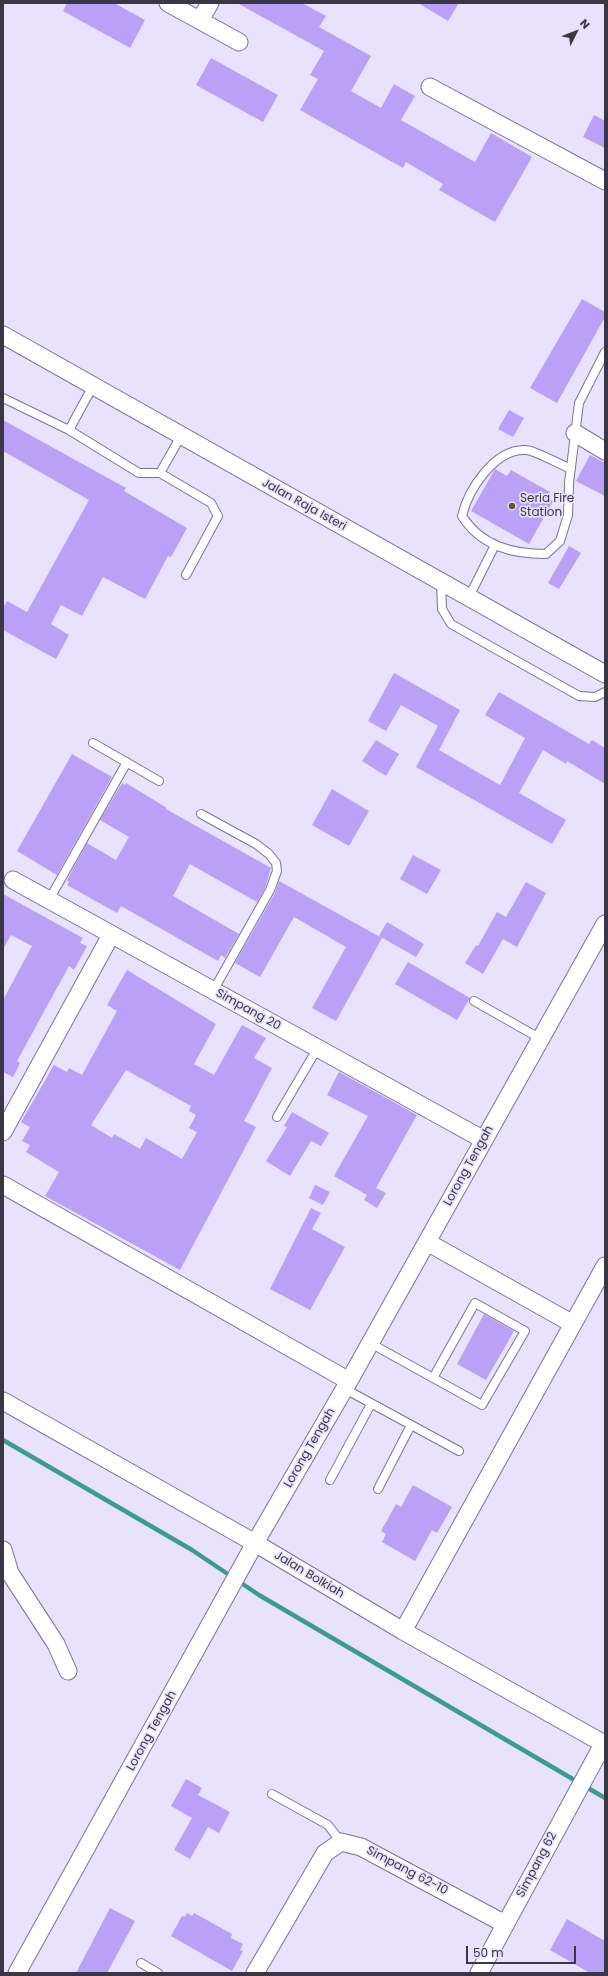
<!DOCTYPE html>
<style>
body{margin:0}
#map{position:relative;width:608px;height:1976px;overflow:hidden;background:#e9e2fc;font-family:Poppins,sans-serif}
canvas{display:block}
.frame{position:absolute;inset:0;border:4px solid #3a3646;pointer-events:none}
.north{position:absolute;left:556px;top:12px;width:40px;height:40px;-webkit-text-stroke:3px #e9e2fc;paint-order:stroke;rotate:48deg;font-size:11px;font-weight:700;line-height:16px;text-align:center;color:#3a3646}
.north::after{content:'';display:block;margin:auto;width:14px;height:18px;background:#3a3646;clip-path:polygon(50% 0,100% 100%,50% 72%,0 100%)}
.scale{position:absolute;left:466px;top:1946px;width:110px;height:18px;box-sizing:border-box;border:2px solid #3a3646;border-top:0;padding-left:5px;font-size:12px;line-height:14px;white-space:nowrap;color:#3a3646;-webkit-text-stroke:3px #e9e2fc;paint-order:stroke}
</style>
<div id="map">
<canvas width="608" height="1976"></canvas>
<div class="frame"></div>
<div class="north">N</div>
<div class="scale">50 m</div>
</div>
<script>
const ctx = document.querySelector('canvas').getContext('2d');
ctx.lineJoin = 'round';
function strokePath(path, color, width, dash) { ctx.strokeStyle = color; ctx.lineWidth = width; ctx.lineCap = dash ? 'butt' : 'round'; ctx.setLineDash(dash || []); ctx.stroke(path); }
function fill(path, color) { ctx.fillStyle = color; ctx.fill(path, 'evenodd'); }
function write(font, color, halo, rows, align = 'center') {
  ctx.font = font + ' Poppins,sans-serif'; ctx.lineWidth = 3.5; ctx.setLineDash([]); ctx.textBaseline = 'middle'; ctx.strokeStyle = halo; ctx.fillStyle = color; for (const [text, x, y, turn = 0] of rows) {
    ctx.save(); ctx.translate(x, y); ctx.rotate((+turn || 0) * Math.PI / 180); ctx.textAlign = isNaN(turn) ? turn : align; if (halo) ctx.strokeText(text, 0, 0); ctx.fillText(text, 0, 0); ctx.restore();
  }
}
const stream = new Path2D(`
 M3 1440 192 1550 259 1595 605 1798`);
const building = new Path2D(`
 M67 3H114L145 20 130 48 63 11Z
 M237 3H302L326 16 319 27 371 56 351 91 381 108 394 84 415 96 401 120 475 162 491 133 532 157 495 222 439 190 443 184 406 162 403 168 300 110 318 79 310 75 324 51Z
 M418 3H459L448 21Z
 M211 58 278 95 263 122 196 85Z
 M594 115 605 121V148L583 137Z
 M582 299 605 312V317L557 403 530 388Z
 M509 410 524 418 513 437 498 429Z
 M3 420 126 488 124 491 187 528 171 557 168 556 145 599 103 577 82 616 61 605 51 624 69 635 56 659 3 630V608L7 601 27 612 89 500 3 451Z
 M590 455 605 463V496L576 481Z
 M495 469 507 476 511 470 550 492 547 497 553 501 529 544 471 511Z
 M569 546 581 553 559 589 548 583Z
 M394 673 460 710 439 750 500 785 525 738 485 715 499 692 589 744 592 740 605 748V784L567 761 566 764 543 750 519 793 566 820 552 844 416 767 438 726 401 705 386 731 368 721Z
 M376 740 399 754 386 776 362 761Z
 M72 754 112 777 57 875 17 851Z
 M122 783 125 785 126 783 167 808 166 809 271 868 265 888 257 902 190 864 173 896 239 934 225 958 221 955 218 961 121 906 117 913 67 885 69 882 67 880 87 843 116 860 129 837 100 820Z
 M332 789 369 811 349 846 312 825Z
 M413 855 441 870 427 894 400 879Z
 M279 881 382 938 336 1021 312 1008 346 947 294 917 260 977 235 963 275 893Z
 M526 882 546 893 517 947 503 939 483 974 465 963 476 945 478 946 497 912 506 917Z
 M3 894 83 938 80 943 87 946 74 970 69 966 17 1061 20 1063 13 1077 3 1072V1000L32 946 11 935 3 949Z
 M387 922 424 944 416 957 379 936Z
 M408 962 470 998 457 1020 395 984Z
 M127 970 216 1024 194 1064 214 1075 242 1025 266 1038 254 1058 272 1068 244 1121 256 1127 180 1270 45 1196 59 1172 26 1152 30 1145 22 1141 30 1127 21 1122 54 1065 67 1072 69 1068 82 1075 117 1011 107 1005ZM126 1070 191 1106 189 1111 196 1115 189 1128 197 1132 182 1159 146 1138 140 1149 114 1134 112 1138 91 1125Z
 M339 1072 417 1115 376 1188 386 1193 377 1208 364 1200 367 1195 334 1176 368 1116 327 1095Z
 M292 1112 329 1133 321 1146 311 1141 290 1176 266 1161 287 1127 284 1126Z
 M315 1185 330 1192 323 1205 309 1198Z
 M311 1208 321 1213 312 1229 345 1247 310 1310 270 1289Z
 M484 1314 514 1331 486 1380 457 1364Z
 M413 1485 452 1507 437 1533 432 1530 415 1561 382 1542 386 1534 381 1531 396 1504 401 1507Z
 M186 1779 202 1788 198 1795 230 1812 219 1833 208 1827 190 1859 174 1850 192 1818 171 1806Z
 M110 1908 135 1921 107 1973H76Z
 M187 1913 192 1916 194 1913 205 1919 232 1934 231 1938 243 1944 240 1950 243 1951 232 1971 171 1936 182 1916 185 1917Z
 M567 1919 605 1941V1973H590L550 1950Z`);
const lane = new Path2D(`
 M3 398 69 430 139 473H160L211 503 218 516 186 575
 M69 430 93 386
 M571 469C561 465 534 450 526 450 495 448 468 490 462 516 481 546 512 554 546 554L560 541 568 515 569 483 579 403 605 352
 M160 473 181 436
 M441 582 442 609 451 624 579 696 595 697 605 692
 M469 597 495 545
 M93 743 159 781
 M201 814 256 844 269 854 276 863 277 871 270 890 213 991
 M49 900 127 762
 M474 1001 541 1039
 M277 1117 317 1049
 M370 1343 482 1405 525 1331 475 1303 433 1378
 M345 1389 459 1451
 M330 1480 371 1404
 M378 1489 411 1425
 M272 1794 328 1825 341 1842
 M141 1963 158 1973`);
const street = new Path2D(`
 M168 3 239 42
 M200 20 210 3
 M430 87 605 181
 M3 335 605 674
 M575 433 605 451
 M13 880 484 1140
 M3 1132 111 935
 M3 1185 349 1381
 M427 1242 573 1324
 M3 1401 255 1543 403 1631 599 1741 601 1748 479 1973
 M3 1550 10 1573 56 1644 68 1671
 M403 1631 605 1266
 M17 1973 255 1543 349 1381 605 924
 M255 1973 325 1853 341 1842 361 1847 505 1924`);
const markers = [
 [512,506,4,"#535c2a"]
];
const poiNames = [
 ["Seria Fire",520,499],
 ["Station",520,513]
];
const streetNames = [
 ["Jalan Raja Isteri",304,505,29],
 ["Simpang 20",248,1010,29],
 ["Lorong Tengah",469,1166,-61],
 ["Lorong Tengah",310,1448,-60],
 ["Jalan Bolkiah",309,1575,31],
 ["Lorong Tengah",152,1731,-61],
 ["Simpang 62",537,1865,-62],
 ["Simpang 62-10",407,1871,28]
];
strokePath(stream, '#3a9c8e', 4.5);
fill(building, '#baa0f7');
strokePath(lane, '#7c7197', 10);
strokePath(street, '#7c7197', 19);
strokePath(lane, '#fff', 8);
strokePath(street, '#fff', 17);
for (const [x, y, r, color] of markers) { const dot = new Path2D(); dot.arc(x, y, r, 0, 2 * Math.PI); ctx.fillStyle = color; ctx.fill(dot); strokePath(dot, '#e9e2fc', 1.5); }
write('12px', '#3a3646', '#e9e2fc', poiNames, 'left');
write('12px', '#3a3646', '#e9e2fc', streetNames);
</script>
